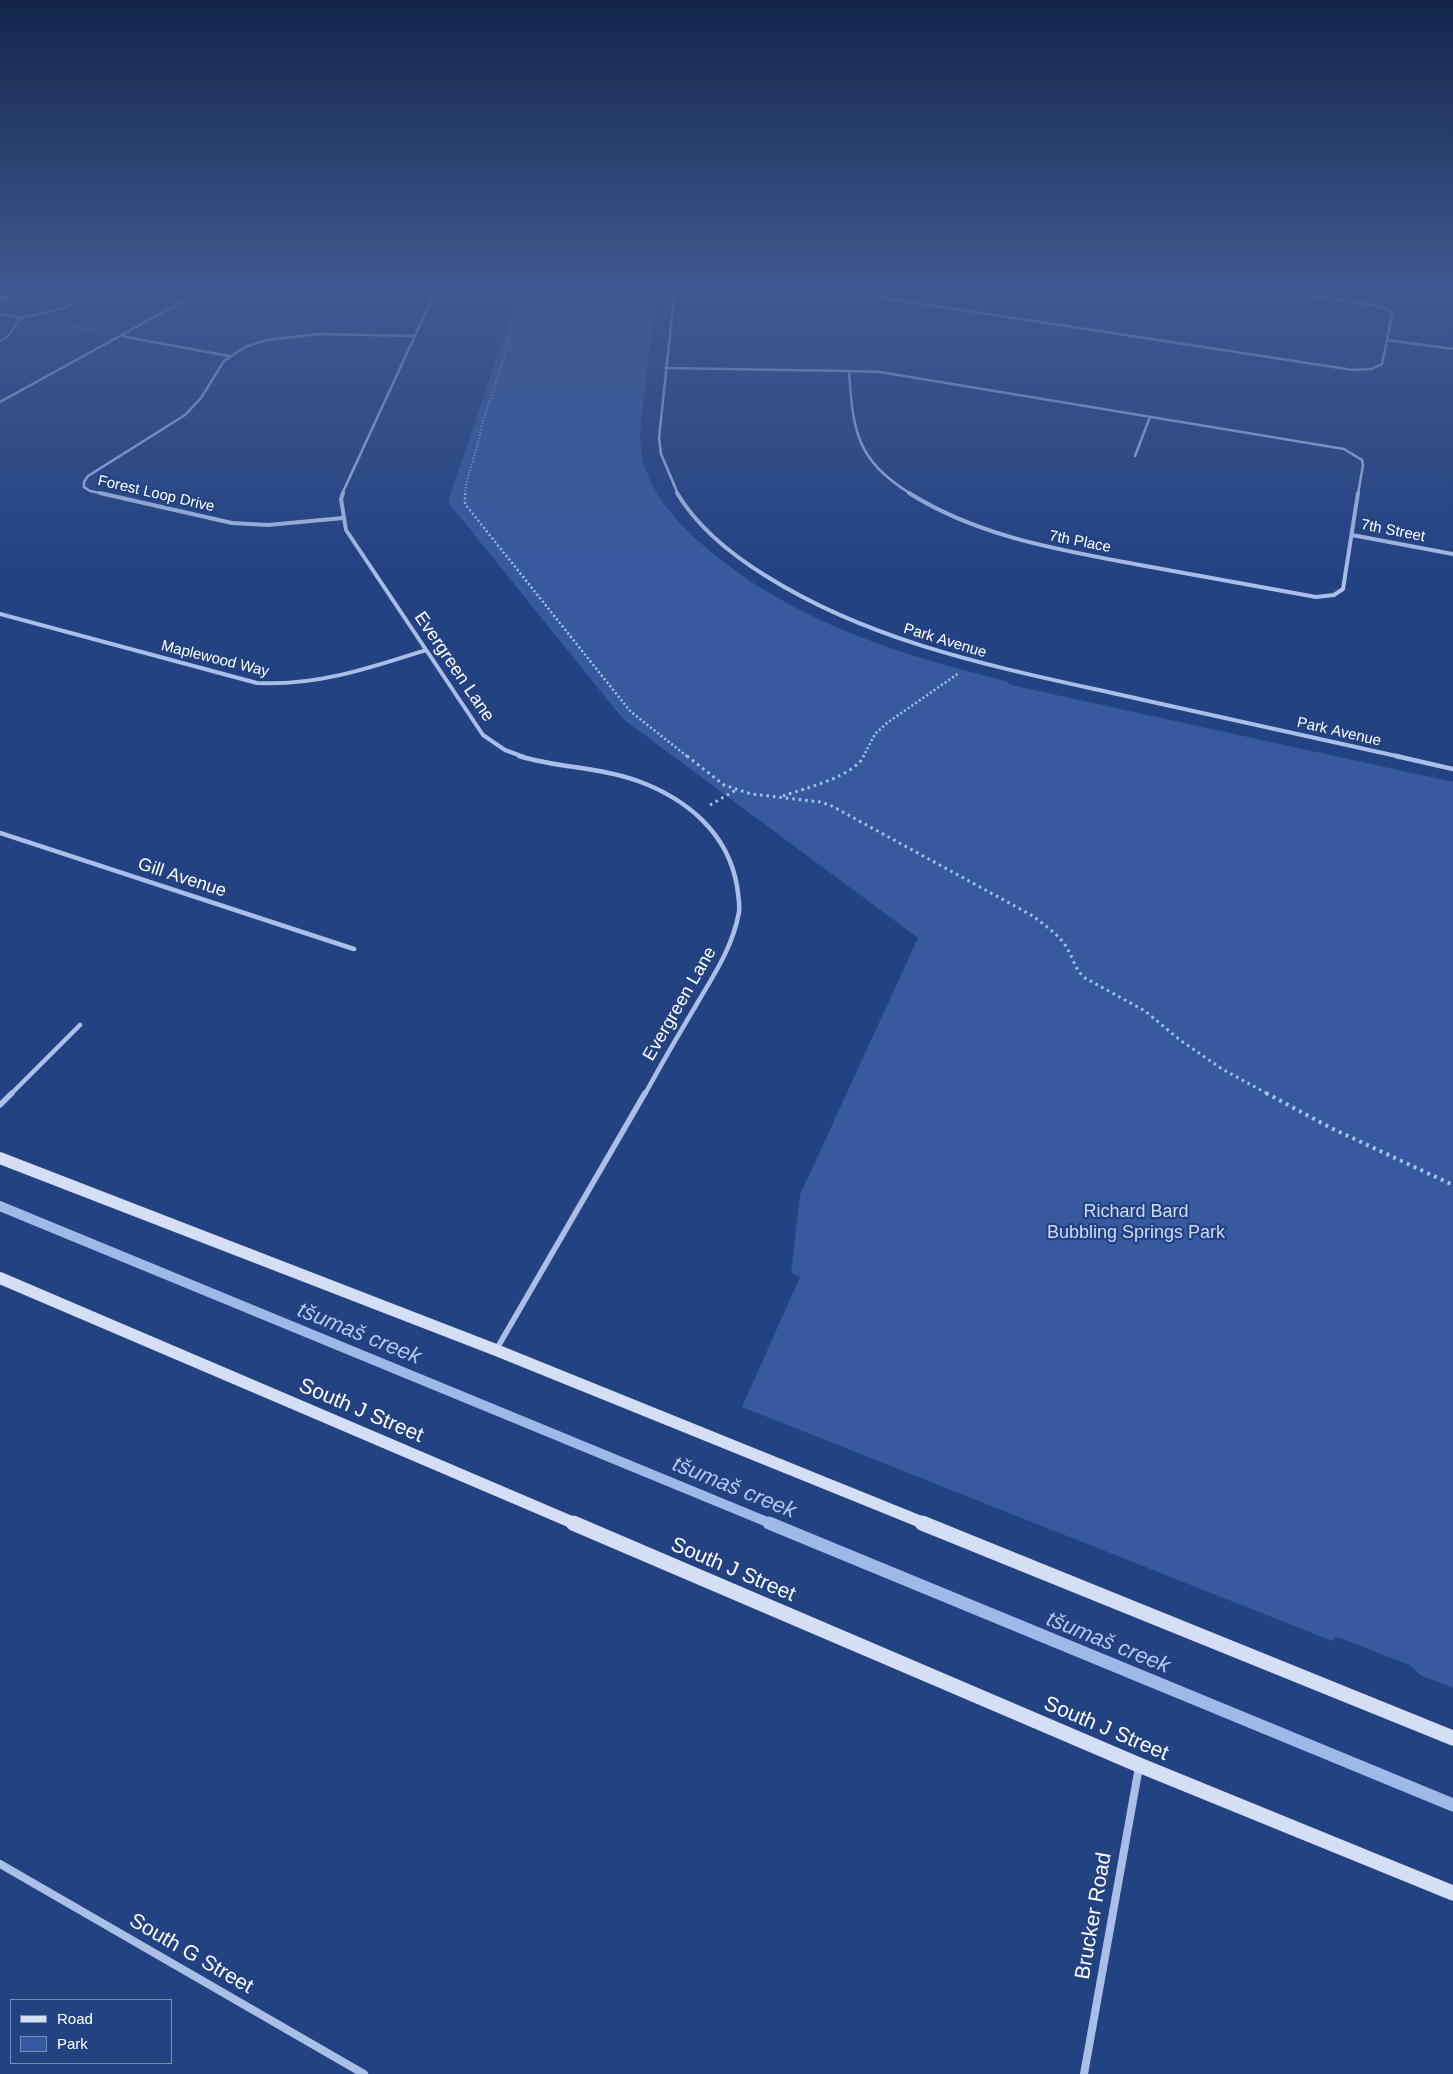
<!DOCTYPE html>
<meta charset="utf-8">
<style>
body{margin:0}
#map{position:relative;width:1453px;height:2074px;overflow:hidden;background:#234282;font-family:Helvetica,sans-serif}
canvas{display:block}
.legend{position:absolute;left:10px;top:1999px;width:162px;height:65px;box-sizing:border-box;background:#234282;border:1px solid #7b8eb4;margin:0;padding:6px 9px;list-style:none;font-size:15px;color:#fff}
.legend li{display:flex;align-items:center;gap:10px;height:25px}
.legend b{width:25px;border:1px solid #7b8eb4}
</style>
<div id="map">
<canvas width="1453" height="2074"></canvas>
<ul class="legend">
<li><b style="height:6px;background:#d4dff6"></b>Road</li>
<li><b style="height:14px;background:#375a9f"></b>Park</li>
</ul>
</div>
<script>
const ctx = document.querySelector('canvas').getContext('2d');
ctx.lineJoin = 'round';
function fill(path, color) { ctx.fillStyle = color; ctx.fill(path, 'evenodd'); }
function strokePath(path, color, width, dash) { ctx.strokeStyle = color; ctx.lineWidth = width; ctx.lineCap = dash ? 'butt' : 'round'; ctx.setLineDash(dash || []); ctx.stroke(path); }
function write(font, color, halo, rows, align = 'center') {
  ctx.font = font + ' Helvetica,sans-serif'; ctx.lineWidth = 4.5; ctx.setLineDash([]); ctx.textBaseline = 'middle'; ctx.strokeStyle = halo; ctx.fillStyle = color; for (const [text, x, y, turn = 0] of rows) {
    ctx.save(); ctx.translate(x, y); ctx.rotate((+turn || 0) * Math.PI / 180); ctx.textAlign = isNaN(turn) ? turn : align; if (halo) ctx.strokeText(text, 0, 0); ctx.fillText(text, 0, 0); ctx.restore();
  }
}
const green = new Path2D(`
 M520 288H657L641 423C640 438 640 454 645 468 657 502 683 529 710 551 795 622 900 655 1006 681L1011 685 1453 782V1688L1420 1675 1410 1665 1337 1637 1332 1641 742 1407 800 1277 791 1273 800 1195 918 938 623 719 448 502Z`);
const streamFar1 = new Path2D(`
 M0 1206 772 1524`);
const stream = new Path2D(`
 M769 1523 1453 1805`);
const pathFar3 = new Path2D(`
 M63 325 97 331
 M465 494C467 471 478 451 481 428L526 288`);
const pathFar2 = new Path2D(`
 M465 493V504L630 711 688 757
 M863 757 875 734 887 723 959 673`);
const pathFar1 = new Path2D(`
 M687 756 724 785 751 794 820 802 830 805 1033 916C1044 925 1057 933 1065 945 1073 956 1074 969 1085 978L1145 1011 1180 1040 1222 1069 1268 1094
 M783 796C805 788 853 777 864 756
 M710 805 736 790`);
const path = new Path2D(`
 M1266 1093 1331 1128 1453 1185`);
const lane = new Path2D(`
 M0 341 8 336 21 318 64 308 102 288`);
const streetFar4 = new Path2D(`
 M675 288 659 438 661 454 678 494
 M844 288 884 298 1353 370 1372 369 1382 364 1392 315 1388 310 1374 305 1254 288
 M0 314 21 318
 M121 336 229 356
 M1387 340 1453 349
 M665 368 849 371
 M849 371 880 372 1344 449 1362 460 1363 465 1358 494
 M849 371C853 431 856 460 911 494
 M0 402 207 288
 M1135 456 1150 417
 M105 494 90 491 84 487V482L88 476 185 415 201 398 224 361 245 347 267 340 318 334 415 336
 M342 494 437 288`);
const streetFar3 = new Path2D(`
 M100 493 232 523 268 525 343 518
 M343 493 341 499 346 530 483 735 505 750 524 757
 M677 493C698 528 732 555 766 576 879 647 1011 670 1139 699 1226 718 1314 738 1401 757
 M909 493C979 537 1060 550 1140 565 1199 576 1257 586 1316 597L1334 595 1343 589 1358 493
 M1352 535 1453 554
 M0 614 257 683C317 686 370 668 426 650`);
const streetFar2 = new Path2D(`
 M519 756C558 768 600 767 638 781 687 799 728 833 737 886 738 894 740 904 739 912 733 946 715 973 698 1002 680 1032 662 1063 645 1094
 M1396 756 1453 769
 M0 833 354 949
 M11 1094 80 1025`);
const streetFar1 = new Path2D(`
 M0 1105 12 1093
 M496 1350 645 1093`);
const street = new Path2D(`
 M0 1864 364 2074
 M1084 2074 1139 1767`);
const secondaryFar2 = new Path2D(`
 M0 299 22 288`);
const secondaryFar1 = new Path2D(`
 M0 1158 496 1350 926 1524
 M0 1278 576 1524`);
const secondary = new Path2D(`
 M573 1523 1139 1765 1453 1893
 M922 1523 1453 1738`);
const farStreetnames = [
 ["Forest Loop Drive",156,494,13],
 ["7th Street",1393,531,11],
 ["7th Place",1080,542,11],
 ["Park Avenue",945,641,17],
 ["Maplewood Way",215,659,14],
 ["Park Avenue",1339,732,13]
];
const streetNames = [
 ["Evergreen Lane",454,667,56],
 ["Gill Avenue",182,878,18],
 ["Evergreen Lane",680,1004,-60]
];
const parkNames = [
 ["Richard Bard",1136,1212],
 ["Bubbling Springs Park",1136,1233]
];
const nearStreetnames = [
 ["South J Street",361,1411,23],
 ["South J Street",733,1570,23],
 ["South J Street",1106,1729,23],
 ["Brucker Road",1094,1916,-80],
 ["South G Street",191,1954,30]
];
const nearWaternames = [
 ["tšumaš creek",359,1334,22],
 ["tšumaš creek",734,1488,22],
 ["tšumaš creek",1108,1643,22]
];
fill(green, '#375a9f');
strokePath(streamFar1, '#9eb8e8', 10);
strokePath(stream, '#9eb8e8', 13);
strokePath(pathFar3, '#aabfe7', 2, [1, 2]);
strokePath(pathFar2, '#aabfe7', 2.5, [2, 2.5]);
strokePath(pathFar1, '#aabfe7', 3, [2.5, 4]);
strokePath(path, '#aabfe7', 4, [3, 4.5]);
strokePath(lane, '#aabfe7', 2);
strokePath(streetFar4, '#aabfe7', 2.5);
strokePath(streetFar3, '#aabfe7', 4);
strokePath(streetFar2, '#aabfe7', 4.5);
strokePath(streetFar1, '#aabfe7', 5.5);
strokePath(street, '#aabfe7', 8);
strokePath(secondaryFar2, '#d4dff6', 5.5);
strokePath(secondaryFar1, '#d4dff6', 12);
strokePath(secondary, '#d4dff6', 15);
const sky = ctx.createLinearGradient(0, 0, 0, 579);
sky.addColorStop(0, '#132448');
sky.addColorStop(0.5, '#3f5a92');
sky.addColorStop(1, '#3f5a9200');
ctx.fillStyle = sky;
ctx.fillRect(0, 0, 1453, 579);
write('15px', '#fff', '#234282', farStreetnames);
write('18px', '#fff', '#234282', streetNames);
write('18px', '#cedbf6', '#234282', parkNames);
write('21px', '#fff', '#234282', nearStreetnames);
write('italic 22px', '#b6c9ef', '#234282', nearWaternames);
</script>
